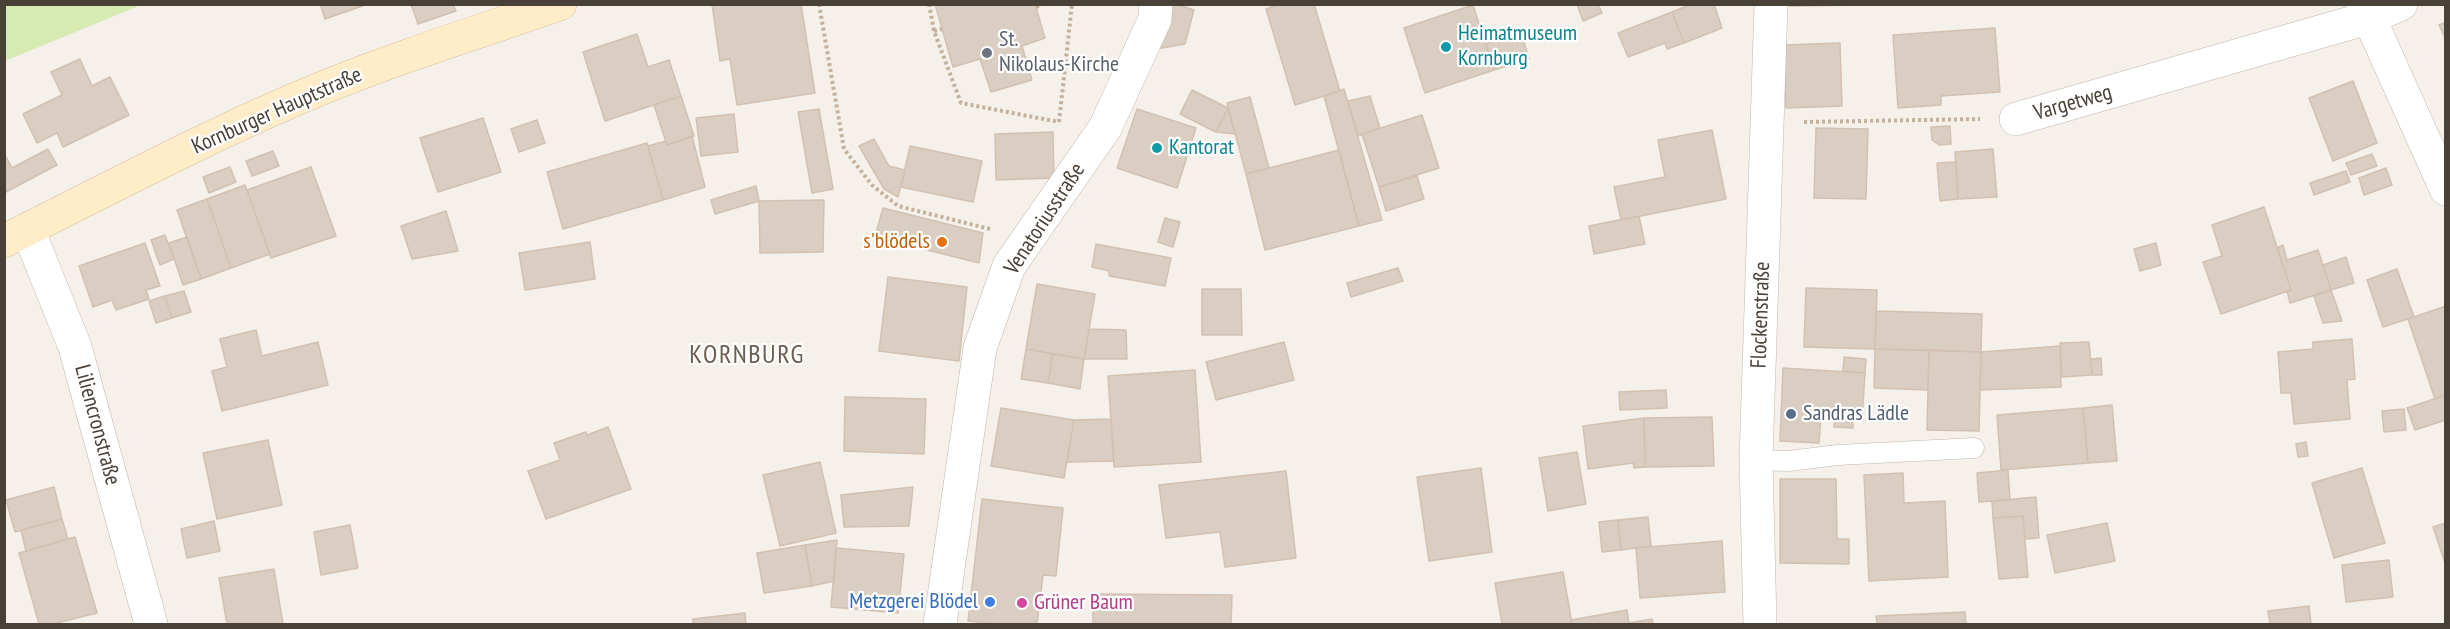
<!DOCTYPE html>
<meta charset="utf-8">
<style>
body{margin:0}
#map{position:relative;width:2450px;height:629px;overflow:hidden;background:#f5f0e9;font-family:"PT Sans Narrow",sans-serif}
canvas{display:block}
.frame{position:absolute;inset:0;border:6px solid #494037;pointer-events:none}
</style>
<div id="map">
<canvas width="2450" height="629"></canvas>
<div class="frame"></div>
</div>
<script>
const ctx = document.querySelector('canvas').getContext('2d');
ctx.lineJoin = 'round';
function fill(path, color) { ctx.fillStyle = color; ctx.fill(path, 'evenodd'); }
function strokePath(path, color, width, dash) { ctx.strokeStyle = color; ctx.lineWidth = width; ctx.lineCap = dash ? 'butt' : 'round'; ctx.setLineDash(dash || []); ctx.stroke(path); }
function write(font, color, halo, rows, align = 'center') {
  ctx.font = font + ' "PT Sans Narrow",sans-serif'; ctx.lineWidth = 4.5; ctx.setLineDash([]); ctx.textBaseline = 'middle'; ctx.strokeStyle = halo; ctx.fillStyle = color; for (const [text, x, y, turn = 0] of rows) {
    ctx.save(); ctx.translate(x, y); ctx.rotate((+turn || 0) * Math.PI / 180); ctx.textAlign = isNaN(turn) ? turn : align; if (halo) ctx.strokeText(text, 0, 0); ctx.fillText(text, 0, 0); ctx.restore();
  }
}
const green = new Path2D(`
 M5 4H141V5L5 61Z`);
const building = new Path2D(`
 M320 4H368L325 19Z
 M411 4H453L456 11 418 24Z
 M712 4H801L815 93 737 105 730 59 720 61Z
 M935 4H1035L1045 38 1022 46 1032 80 991 92 980 59 953 67Z
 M1165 4H1176L1194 10 1185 44 1156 49Z
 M1280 4H1314L1340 91 1295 105 1266 9Z
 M1577 4H1598L1602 13 1583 21Z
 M1692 4H1714L1722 28 1684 43 1672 12Z
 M1790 4H1864V5L1790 6Z
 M1473 5 1494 70 1425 93 1404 28Z
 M1672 12 1684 43 1667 49 1665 43 1628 57 1618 33Z
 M2446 22V40L2439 25Z
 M1995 28 2000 92 1941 96V105L1898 108 1893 35Z
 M1521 32 1529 59 1494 70 1486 44Z
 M637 34 648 67 669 60 681 96 605 121 583 52Z
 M1840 43 1842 106 1786 108 1784 45Z
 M80 59 92 86 110 77 129 115 63 147 57 133 37 143 23 114 62 95 51 72Z
 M2353 81 2377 143 2333 161 2309 98Z
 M1344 89 1382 220 1359 226 1324 96Z
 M1192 90 1228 108 1216 132 1180 114Z
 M681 96 694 136 667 145 654 105Z
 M1370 96 1380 128 1358 136 1348 101Z
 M1250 97 1269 168 1246 174 1227 103Z
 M1228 108 1235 134 1216 132Z
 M819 109 833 189 812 193 798 112Z
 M1137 109 1196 128 1177 188 1117 168Z
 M734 114 738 152 701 156 696 118Z
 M1422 115 1439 168 1379 187 1362 134Z
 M483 118 501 172 438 192 420 138Z
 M537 120 545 143 519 152 511 129Z
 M1950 126 1951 144 1939 145 1932 140 1931 127Z
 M1816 128 1868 129 1866 199 1814 198Z
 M1712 130 1726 199 1621 220 1614 187 1665 177 1658 140Z
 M1053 132 1054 178 996 180 995 134Z
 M692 136 705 187 663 200 648 146 666 141 667 145Z
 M874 139 889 166 905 170 898 197 884 189 859 146Z
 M647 143 663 200 563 229 547 172Z
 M910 146 982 161 973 202 901 187Z
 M48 149 57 165 4 193V153L12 168Z
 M1993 149 1997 197 1958 199 1955 152Z
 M1339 150 1359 226 1265 250 1246 174Z
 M273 151 279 166 252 176 246 161Z
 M2372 154 2377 166 2351 175 2346 163Z
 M1956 162 1958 199 1940 201 1937 163Z
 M230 167 236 182 209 193 203 177Z
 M311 167 336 236 271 258 247 190Z
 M2386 168 2392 185 2364 195 2359 178Z
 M2346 171 2350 182 2314 195 2310 183Z
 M1417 176 1424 199 1386 211 1379 187Z
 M245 185 270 254 231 268 207 199Z
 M756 186 759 201 715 214 711 200Z
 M207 199 231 268 201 279 177 210Z
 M824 200 823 252 760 253 759 201Z
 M2264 207 2291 290 2221 314 2203 262 2222 256 2212 225Z
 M883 208 983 233 979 263 875 237Z
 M446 211 458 251 412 259 401 226Z
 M1639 216 1645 244 1594 254 1589 226Z
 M1165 218 1180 222 1173 247 1158 242Z
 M165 235 174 259 160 265 151 240Z
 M187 237 201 279 183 285 169 243Z
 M590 242 595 279 525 290 519 253Z
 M145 243 160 286 146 290 149 299 116 310 112 300 93 307 79 266Z
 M2156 243 2161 265 2140 271 2134 249Z
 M1096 244 1171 258 1165 286 1109 276V271L1092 267Z
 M2283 245 2287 260 2318 250 2331 290 2290 303 2287 291 2291 290 2277 248Z
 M2346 257 2354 283 2331 290 2323 265Z
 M1398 268 1403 281 1351 297 1347 283Z
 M2397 269 2414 317 2383 327 2367 280Z
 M888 277 967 287 959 361 879 351Z
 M1037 284 1095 294 1084 359 1026 349Z
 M1806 288 1877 290 1875 349 1804 347Z
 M1202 289H1241L1242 335H1202Z
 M2331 290 2342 321 2323 323 2314 296Z
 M184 291 191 312 172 318 165 296Z
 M165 296 172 318 156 323 149 301Z
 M2446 306V395L2435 399 2408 319Z
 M1876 311 1982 314 1981 352 1875 349Z
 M1089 329 1126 330 1127 359H1084Z
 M256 330 262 356 318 342 328 385 222 411 212 371 227 367 220 339Z
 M2352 339 2355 379 2347 380 2350 419 2294 424 2291 393H2281L2278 352 2313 349V342Z
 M1284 342 1294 380 1216 400 1206 362Z
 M2089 342 2092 375 2062 377 2060 343Z
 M2060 346 2061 387 1980 390 1981 352Z
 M1026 349 1053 354 1048 383 1021 379Z
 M1875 349 1929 350 1928 390 1874 388Z
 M1929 350 1981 352 1979 431 1927 430Z
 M1053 354 1084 359 1080 389 1048 383Z
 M1844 357 1866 359 1865 373 1843 371Z
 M2101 358 2102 375H2092L2091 359Z
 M1783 368 1865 373 1862 420 1853 419V428L1834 427 1835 416 1821 415 1819 443 1780 441Z
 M1195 370 1201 462 1114 467 1108 376Z
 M1666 390 1667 408 1620 410 1619 392Z
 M2446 395V420L2415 430 2407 408Z
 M845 397 926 399 924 454 844 451Z
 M2112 405 2117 461 2088 463 2083 408Z
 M1001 408 1074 420 1064 478 991 466Z
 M2083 408 2088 463 2001 470 1997 415Z
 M2404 409 2406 430 2384 432 2382 411Z
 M1712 417 1714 466 1645 467 1644 418Z
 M1644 418 1645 467 1634 468 1633 463 1588 469 1583 426Z
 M1111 419 1114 461 1067 462 1074 420Z
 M608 427 631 489 546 519 528 471 560 460 554 443 586 432 587 435Z
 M268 440 282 505 217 519 203 453Z
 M2306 442 2308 456 2298 457 2296 444Z
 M1577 452 1586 504 1548 511 1539 458Z
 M820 462 836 533 780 546 763 475Z
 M1481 468 1492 552 1429 561 1417 477Z
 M2362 468 2385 543 2334 558 2312 483Z
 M2008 470 2010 500 1979 502 1977 473Z
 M1286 471 1296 558 1225 567 1220 532 1166 538 1159 485Z
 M1903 473 1904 503 1945 501 1948 577 1869 581 1864 475Z
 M1780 479H1836L1837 539H1849V564L1780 563Z
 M54 487 62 519 15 532 6 500Z
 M913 487 909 526 844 527 841 495Z
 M2036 497 2039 538 2025 539 2023 516 1993 518 1992 501Z
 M982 499 1063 508 1056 576 1043 575 1037 624H997L968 621Z
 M2023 516 2028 577 1999 579 1993 518Z
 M1648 517 1651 546 1621 550 1618 520Z
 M62 519 68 539 26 551 21 530Z
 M1618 520 1621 550 1602 552 1599 522Z
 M214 521 220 551 187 558 181 529Z
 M2107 523 2115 561 2055 573 2047 535Z
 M2446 523V563H2445L2433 527Z
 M350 525 358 568 321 575 314 532Z
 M75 537 97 613 53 624H39L19 553Z
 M837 540 834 581 812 586 805 545Z
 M1722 541 1725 592 1640 598 1636 548Z
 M805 545 812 586 764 593 757 553Z
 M836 548 904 554 898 613 831 607Z
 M2389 560 2393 597 2346 602 2342 565Z
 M274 569 283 624H227L219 578Z
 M1563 572 1572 624H1502L1495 583Z
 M1093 594 1232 595 1231 624H1093Z
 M2309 606 2311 624H2270L2268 611Z
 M1627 610 1629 624H1572L1571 620Z
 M1965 612 1966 624H1877L1876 616Z
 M745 613 746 624H693V619Z
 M1652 619 1653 624H1629V623Z`);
const path = new Path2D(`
 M819 4 844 149 872 185 898 206 990 229
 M929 4 934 31 961 103 1059 122
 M1036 7 1043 4
 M934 31 942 29
 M1059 122 1072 4
 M1804 122 1980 119`);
const lane = new Path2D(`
 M1756 460 1789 461 1838 455 1974 448`);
const street = new Path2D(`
 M2363 4 2446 189
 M2016 119 2368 18 2401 4
 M28 230 75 347 151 624
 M940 624 980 348 1009 266 1105 128 1155 19 1156 4
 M1760 624 1756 460 1771 4`);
const secondary = new Path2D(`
 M4 241C107 190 209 135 315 91 395 58 478 32 560 4`);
const markers = [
 [1446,47,6,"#0f9aa8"],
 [987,53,6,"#6b7280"],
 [1157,148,6,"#0f9aa8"],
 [942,242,6,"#e8710a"],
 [1791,414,6,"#5c6f8a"],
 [990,602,6,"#3f7fe0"],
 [1022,603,6,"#d1479c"]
];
const cultureNames = [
 ["Heimatmuseum",1458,34],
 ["Kornburg",1458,59],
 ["Kantorat",1169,148]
];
const worshipNames = [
 ["St.",999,40],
 ["Nikolaus-Kirche",999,65]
];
const streetNames = [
 ["Vargetweg",2073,103,-16],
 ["Kornburger Hauptstraße",277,111,-24],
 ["Venatoriusstraße",1045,219,-57],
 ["Flockenstraße",1761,315,-88],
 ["Liliencronstraße",97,425,75]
];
const foodNames = [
 ["s'blödels",930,242]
];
const serviceNames = [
 ["Sandras Lädle",1803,414]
];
const shopNames = [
 ["Metzgerei Blödel",978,602]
];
const hotelNames = [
 ["Grüner Baum",1034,603]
];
const quarterNames = [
 ["KORNBURG",747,356]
];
fill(green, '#d7eab1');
fill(building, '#dacdc1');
strokePath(building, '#d2c1b1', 1.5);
strokePath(lane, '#c1b7ab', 21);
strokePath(street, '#c1b7ab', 34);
strokePath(secondary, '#d9c19a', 34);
strokePath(path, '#c3b19c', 4, [3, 3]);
strokePath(lane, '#fff', 20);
strokePath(street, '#fff', 33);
strokePath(secondary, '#ffecc9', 33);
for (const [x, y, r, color] of markers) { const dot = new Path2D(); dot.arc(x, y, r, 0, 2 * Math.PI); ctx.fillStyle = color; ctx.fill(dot); strokePath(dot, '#fff', 2); }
write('22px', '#0d838f', '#fff', cultureNames, 'left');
write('22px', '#5b616d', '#fff', worshipNames, 'left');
write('22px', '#494037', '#fff', streetNames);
write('22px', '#c56008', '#fff', foodNames, 'right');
write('22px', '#4e5e75', '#fff', serviceNames, 'left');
write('22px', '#366cbe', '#fff', shopNames, 'right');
write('22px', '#b23c85', '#fff', hotelNames, 'left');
ctx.letterSpacing = '1.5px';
write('26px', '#6c5d4e', '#fff', quarterNames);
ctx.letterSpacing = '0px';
</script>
